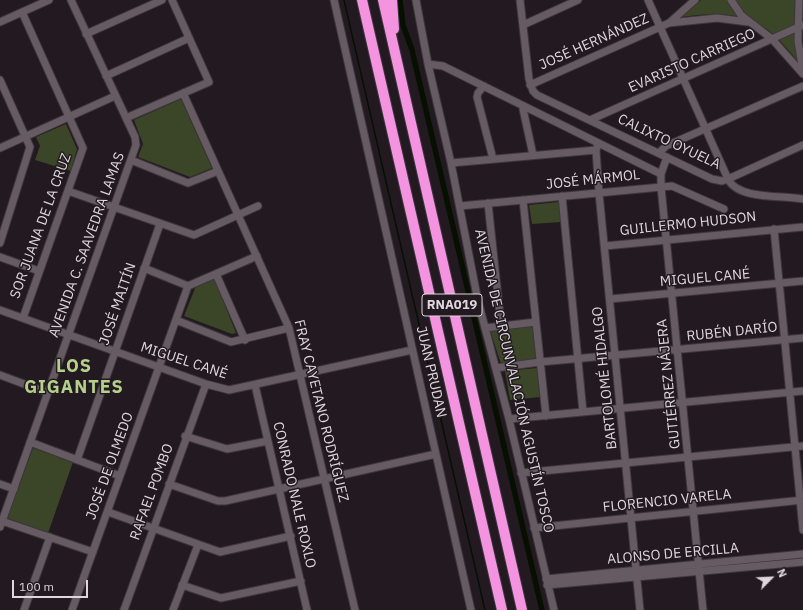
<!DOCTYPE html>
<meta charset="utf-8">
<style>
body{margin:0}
#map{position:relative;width:803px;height:610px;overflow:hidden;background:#231a21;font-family:"IBM Plex Sans",sans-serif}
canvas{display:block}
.north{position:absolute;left:751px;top:558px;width:40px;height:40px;-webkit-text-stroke:3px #231a21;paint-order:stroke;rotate:66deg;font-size:11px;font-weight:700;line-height:16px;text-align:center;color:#ded7dc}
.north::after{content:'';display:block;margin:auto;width:14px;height:18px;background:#ded7dc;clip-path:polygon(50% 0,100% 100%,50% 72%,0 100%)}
.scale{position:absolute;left:12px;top:580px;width:76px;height:18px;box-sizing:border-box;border:2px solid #ded7dc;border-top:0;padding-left:5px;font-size:12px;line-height:14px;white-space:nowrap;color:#ded7dc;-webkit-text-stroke:3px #231a21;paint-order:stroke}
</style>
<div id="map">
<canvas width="803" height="610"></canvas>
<div class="north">N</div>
<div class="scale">100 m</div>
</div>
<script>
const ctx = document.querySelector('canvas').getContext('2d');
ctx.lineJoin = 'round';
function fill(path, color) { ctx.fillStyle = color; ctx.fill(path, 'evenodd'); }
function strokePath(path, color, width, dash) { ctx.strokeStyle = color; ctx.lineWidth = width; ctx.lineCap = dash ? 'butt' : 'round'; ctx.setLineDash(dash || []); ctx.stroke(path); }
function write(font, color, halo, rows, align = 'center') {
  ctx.font = font + ' "IBM Plex Sans",sans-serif'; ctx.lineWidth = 3; ctx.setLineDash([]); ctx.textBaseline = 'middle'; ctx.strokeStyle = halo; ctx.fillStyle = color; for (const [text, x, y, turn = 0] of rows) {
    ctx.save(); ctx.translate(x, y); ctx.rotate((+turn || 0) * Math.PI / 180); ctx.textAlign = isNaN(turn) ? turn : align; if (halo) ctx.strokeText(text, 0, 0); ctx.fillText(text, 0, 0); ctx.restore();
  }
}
const green = new Path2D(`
 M701 0H796L794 28 798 62C791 53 784 44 775 36 749 11 715 12 681 17Z
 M181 99 212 168 190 177 138 157 143 144 134 120Z
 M66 124 77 149 71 171 35 160 40 146 36 137Z
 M559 202 561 222 532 224 529 205Z
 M214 278 236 333 232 334 184 316 196 286Z
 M533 326 536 360 501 364 490 330Z
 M537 368 540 397 510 400 505 371Z
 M33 448 73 462 48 533 7 518Z`);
const stream = new Path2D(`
 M344 0 485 610`);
const canal = new Path2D(`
 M400 0 403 25 412 50 542 610`);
const minor = new Path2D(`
 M334 0 471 610
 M416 0 428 64 451 163 478 301 509 419 554 610
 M520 0 529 79 533 91 537 95 712 179 722 181 728 179C738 200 783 195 803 199
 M648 0 728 179 803 145
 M731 0 741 15 772 39 803 74
 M799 0 798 41 803 72
 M22 12 83 148 23 318
 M0 22 49 0
 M669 23 695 0
 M523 25 578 0
 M86 34 162 0
 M428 64 443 66 661 174
 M106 76 189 38
 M0 80 30 147 0 243
 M530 85 669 23 717 18 748 22
 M484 86 478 93 477 97 493 159
 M183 93 289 328 355 610
 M524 106 523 109 533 155
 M126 118 209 82 172 0
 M590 120 803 25
 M598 144 596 150 599 193 640 610
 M0 148 115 96
 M659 153 666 146 803 86
 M667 157 661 174V187L703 610
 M131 160 188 183 218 171
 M451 163 596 150
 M68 191 194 235 258 206
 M562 196 583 412
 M523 200 546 416
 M488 203 501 325
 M460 206 672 186 724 209
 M774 229 803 530
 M605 246 803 227
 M0 257 39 271
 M144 268 188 286 257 256
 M216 274 245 340
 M610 299 803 281
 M0 310 206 384 229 390 412 350
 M176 320 231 342 289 328
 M485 328 536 322
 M496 368 540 362 803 338
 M0 375 48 393
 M255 385 307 610
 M509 419 803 391
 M185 436 227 449 268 441
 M30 442 120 476
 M77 460 160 224
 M521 473 803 446
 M0 484 14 489
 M169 484 218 501H225L436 454
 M108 512 220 552 291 536
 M2 521 93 552
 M0 527 136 145 135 137 71 0
 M534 528 803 500
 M546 579 803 554
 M182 585 221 598 301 581
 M547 585 803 562
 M24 610 50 537
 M72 610 188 286
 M124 610 206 384
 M173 610 198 545`);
const highway = new Path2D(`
 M362 0 502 610
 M383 0 522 610
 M392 0 394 29`);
const shields = [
 [452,305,60]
];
const shieldNames = [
 ["RNA019",452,305]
];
const streetNames = [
 ["JOSÉ HERNÁNDEZ",594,42,-24],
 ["EVARISTO CARRIEGO",692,61,-24],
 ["CALIXTO OYUELA",669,142,25],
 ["JOSÉ MÁRMOL",593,180,-6],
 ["GUILLERMO HUDSON",688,224,-6],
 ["SOR JUANA DE LA CRUZ",41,226,-70],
 ["AVENIDA C. SAAVEDRA LAMAS",87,245,-70],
 ["MIGUEL CANÉ",705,278,-5],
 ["JOSÉ MAITÍN",118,304,-71],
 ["RUBÉN DARÍO",732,332,-6],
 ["MIGUEL CANÉ",184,361,18],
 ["JUAN PRUDAN",431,372,77],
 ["BARTOLOMÉ HIDALGO",605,378,-96],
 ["AVENIDA DE CIRCUNVALACIÓN AGUSTÍN TOSCO",514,381,77],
 ["GUTIÉRREZ NÁJERA",669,384,-96],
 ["FRAY CAYETANO RODRÍGUEZ",321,411,76],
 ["JOSÉ DE OLMEDO",110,466,-70],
 ["RAFAEL POMBO",152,492,-70],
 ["CONRADO NALE ROXLO",294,495,77],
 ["FLORENCIO VARELA",667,501,-6],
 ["ALONSO DE ERCILLA",673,554,-5]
];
const districtNames = [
 ["LOS",74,367],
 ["GIGANTES",74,388]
];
fill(green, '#3a4627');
strokePath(stream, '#071000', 1.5);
strokePath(canal, '#071000', 5.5);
strokePath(minor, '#3e373d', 9);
strokePath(highway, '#3e373d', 12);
strokePath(minor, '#665a63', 7);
strokePath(highway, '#f493e0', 10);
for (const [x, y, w] of shields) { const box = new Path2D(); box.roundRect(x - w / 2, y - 11, w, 22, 3); ctx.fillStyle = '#231a21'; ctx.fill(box); strokePath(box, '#ded7dc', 1); }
write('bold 13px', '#ded7dc', null, shieldNames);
write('14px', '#ded7dc', '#231a21', streetNames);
ctx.letterSpacing = '1px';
write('bold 18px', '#b4d089', '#231a21', districtNames);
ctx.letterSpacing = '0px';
</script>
